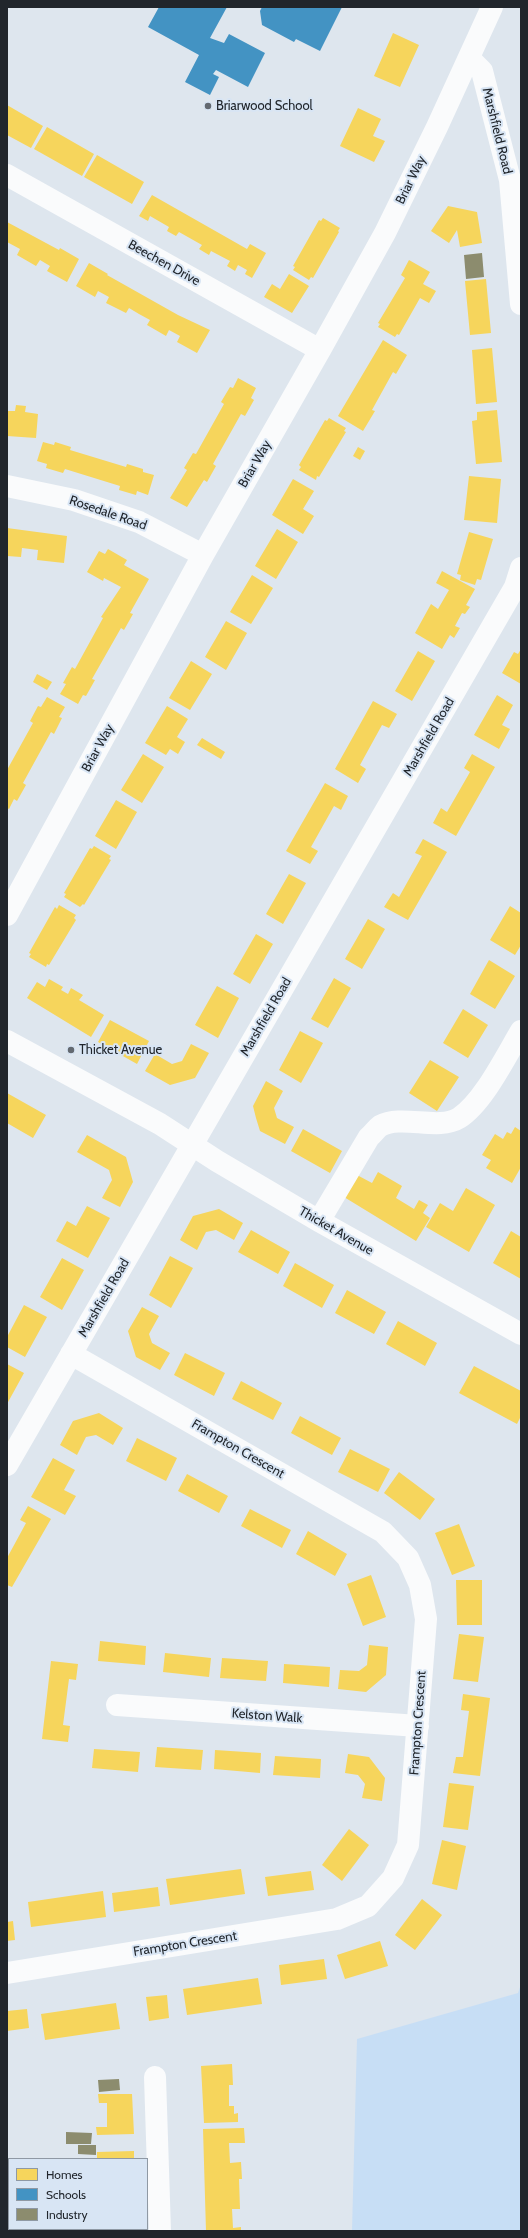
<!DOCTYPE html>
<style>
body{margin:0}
#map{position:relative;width:528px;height:2238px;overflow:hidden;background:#dee6ee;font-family:Cabin,sans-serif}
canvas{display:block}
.frame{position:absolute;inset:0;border:8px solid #21262c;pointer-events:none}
.legend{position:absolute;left:8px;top:2158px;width:140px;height:72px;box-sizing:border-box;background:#d8e5f4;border:1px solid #8f99a4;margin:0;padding:5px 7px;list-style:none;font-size:12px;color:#21262c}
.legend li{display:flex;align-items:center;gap:8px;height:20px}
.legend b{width:20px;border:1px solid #8f99a4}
</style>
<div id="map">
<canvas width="528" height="2238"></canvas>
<div class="frame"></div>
<ul class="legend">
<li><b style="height:11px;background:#f6d55c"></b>Homes</li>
<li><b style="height:11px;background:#4393c3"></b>Schools</li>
<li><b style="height:11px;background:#8c8c6e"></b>Industry</li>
</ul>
</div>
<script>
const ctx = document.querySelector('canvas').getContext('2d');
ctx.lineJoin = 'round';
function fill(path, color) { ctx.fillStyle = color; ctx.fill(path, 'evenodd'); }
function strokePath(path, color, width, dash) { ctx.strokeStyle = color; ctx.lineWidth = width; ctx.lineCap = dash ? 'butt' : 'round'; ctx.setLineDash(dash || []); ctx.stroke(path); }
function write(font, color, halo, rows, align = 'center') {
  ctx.font = font + ' Cabin,sans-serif'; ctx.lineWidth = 4; ctx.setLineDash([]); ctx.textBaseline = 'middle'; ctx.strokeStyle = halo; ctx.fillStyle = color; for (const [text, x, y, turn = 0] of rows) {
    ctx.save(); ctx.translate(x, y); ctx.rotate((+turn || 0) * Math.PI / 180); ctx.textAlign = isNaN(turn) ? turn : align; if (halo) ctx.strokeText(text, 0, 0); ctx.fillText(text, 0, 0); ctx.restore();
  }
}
const green = new Path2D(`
 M521 1984V2231H352L357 2039 518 1993Z`);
const homes = new Path2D(`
 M393 33 419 45 400 87 374 76Z
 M7 105 43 126 31 148 7 135Z
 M358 108 381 119 373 136 385 141 374 162 340 146Z
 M47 127 94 154 82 176 34 149Z
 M97 155 144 182 132 204 84 177Z
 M152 195 247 249 250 244 266 253 252 278 245 274 247 270 238 265 235 271 227 266 230 261 211 251 209 255 199 249 202 245 179 232 176 236 167 231 169 227 150 216 148 221 139 216Z
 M448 206 477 212 482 243 460 247 457 230 449 243 431 231Z
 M323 218 340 228 338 231 339 232 313 278 311 277 309 280 293 270 295 267 293 266 319 220 321 221Z
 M7 222 59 250 60 248 79 259 67 282 47 271 50 266 40 260 36 266 17 255 20 249 7 242Z
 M409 260 430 272 423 284 436 291 429 303 420 298 399 335 397 334 395 337 378 327 380 324 378 323 405 278 401 275Z
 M89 263 108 274 107 275 178 315 210 330 197 353 177 342 180 336 169 330 166 336 147 325 150 320 139 314 129 308 126 313 106 303 109 297 98 291 95 297 76 286Z
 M289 274 309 286 292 313 264 297 272 284 280 289Z
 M486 279 491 333 470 335 465 281Z
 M383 340 407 355 396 374 393 372 372 410 375 411 363 431 338 416Z
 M492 348 497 402 476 404 472 350Z
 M238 378 256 388 251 398 254 400 245 416 241 414 213 464 216 466 207 482 204 480 187 507 170 498 187 470 184 468 193 453 196 454 224 404 221 402 230 387 233 388Z
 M16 405 26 406 25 412 38 414 36 438 7 436V411H15Z
 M497 410 502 462 476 464 472 421 477 420V412Z
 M329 418 346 428 344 431 346 432 319 477 317 476 316 480 299 470 301 467 299 465 325 420 327 421Z
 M43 442 54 445 55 442 71 447 70 450 126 467 127 464 143 469V472L154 475 148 495 137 491 136 495 119 490 120 486 65 469 63 473 46 468 47 464 37 461Z
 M358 447 365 451 360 460 353 456Z
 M469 476 501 479 497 523 464 520Z
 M293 479 314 491 303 509 314 516 303 534 272 515Z
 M7 528 67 536 64 563 37 560 38 550 22 548 21 557 7 556Z
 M277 529 298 542 276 579 255 566Z
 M469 532 493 539 481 580 477 579 475 585 460 580 461 575 457 574Z
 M108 549 127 560 124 565 149 579 130 613 133 614 124 630 121 628 92 679 95 680 86 696 83 695 78 704 60 694 66 684 63 683 72 667 75 669 103 618 101 617 121 587 104 578 103 581 87 572 99 551 105 554Z
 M442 571 475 589 466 605 470 607 465 614 462 613 455 626 460 628 454 638 450 635 442 649 415 633 431 604 438 609 449 590 436 583Z
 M252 575 273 588 251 624 230 612Z
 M226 621 247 633 226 670 205 657Z
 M521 649V684L502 673 514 652 518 654Z
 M418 651 435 661 412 701 395 691Z
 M191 661 212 674 190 710 169 698Z
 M37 674 52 682 47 690 33 682Z
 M497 695 513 705 502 725 510 729 499 749 474 735Z
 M47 697 65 707 59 717 62 718 54 734 51 732 23 783 26 785 17 801 14 799 9 809 7 808V770L33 723 30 721 38 706 41 707Z
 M373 701 397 714 389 728 382 725 360 765 366 769 358 783 335 769Z
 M167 706 188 719 177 737 185 742 178 754 170 749 166 755 145 743Z
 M202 738 225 752 221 759 197 745Z
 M143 754 164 767 142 803 121 790Z
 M472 754 495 767 456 836 433 823 441 808 447 812 470 772 464 768Z
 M325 783 348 796 341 810 334 806 311 847 318 851 310 864 286 851Z
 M116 800 137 812 116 849 95 836Z
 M423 839 447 852 408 920 384 907 393 893 399 897 422 856 415 853Z
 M94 846 111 856 109 859 111 860 84 905 83 904 80 907 64 897 66 894 64 893 90 848 92 849Z
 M289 874 306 883 283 924 266 914Z
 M59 905 76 915 74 918 76 920 49 965 47 964 46 967 29 957 31 954 29 953 55 907 57 909Z
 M510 906 521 913V945L515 955 490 940Z
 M368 919 385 929 362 969 345 959Z
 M256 934 273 944 250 984 233 974Z
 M489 960 515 976 495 1009 470 994Z
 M334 978 351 988 328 1028 311 1019Z
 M49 979 63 987 61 990 68 994 71 988 83 995 79 1000 104 1015 91 1037 27 998 37 982 45 987Z
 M217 986 239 998 218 1038 195 1025Z
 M463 1009 488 1025 468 1058 443 1043Z
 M110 1020 149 1041 137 1064 98 1042Z
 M300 1031 323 1043 301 1083 279 1070Z
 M191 1044 209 1053 195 1078 170 1085 145 1071 155 1054 172 1064 182 1061Z
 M430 1060 459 1077 437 1111 409 1093Z
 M266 1081 283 1091 274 1108 277 1118 294 1127 285 1144 260 1131 256 1118 253 1106Z
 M7 1093 46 1115 33 1138 7 1123Z
 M515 1127 521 1131V1167L512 1183 486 1168 491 1160 482 1155 495 1134 503 1139 507 1132 511 1134Z
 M303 1129 342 1151 330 1173 291 1151Z
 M87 1135 126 1157 133 1182 120 1207 102 1198 112 1180 109 1170 77 1152Z
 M378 1172 402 1186 396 1198 414 1209 419 1200 428 1205 423 1213 430 1218 416 1241 344 1197 357 1175 372 1183Z
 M466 1188 495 1205 469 1252 426 1227 440 1203 453 1211Z
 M87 1206 110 1218 88 1258 56 1241 67 1221 76 1226Z
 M219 1209 243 1223 234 1240 216 1230 206 1232 197 1250 180 1240 193 1216Z
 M251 1230 290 1252 278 1274 238 1252Z
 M511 1231 521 1237V1279L493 1263Z
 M170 1256 193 1268 171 1308 149 1295Z
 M62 1258 84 1270 62 1310 40 1297Z
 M295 1263 334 1285 322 1308 283 1286Z
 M347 1290 386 1312 374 1334 335 1313Z
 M24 1305 47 1317 25 1357 7 1347V1337Z
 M142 1307 159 1316 149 1334 152 1343 170 1353 160 1370 136 1357 128 1331Z
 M398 1321 437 1343 425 1366 386 1344Z
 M185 1353 225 1373 214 1396 174 1375Z
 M7 1364 24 1373 7 1404Z
 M474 1366 521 1391V1416L517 1424 459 1393Z
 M241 1381 282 1403 273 1420 232 1399Z
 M99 1413 123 1428 113 1445 96 1435 86 1437 77 1455 60 1445 73 1421Z
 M300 1416 341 1438 332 1455 291 1433Z
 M137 1438 177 1458 166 1481 126 1461Z
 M350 1449 390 1469 378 1492 338 1472Z
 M53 1458 75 1470 64 1490 76 1496 65 1515 31 1497Z
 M399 1472 435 1499 420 1520 384 1493Z
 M187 1474 228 1496 219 1513 178 1491Z
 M28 1506 51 1519 12 1587 7 1585V1558L26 1523 20 1520Z
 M250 1509 291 1530 282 1548 241 1526Z
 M459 1524 475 1566 452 1575 435 1533Z
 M308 1531 347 1554 335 1576 296 1554Z
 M371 1575 386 1617 363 1626 347 1584Z
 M456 1580H482V1625H457Z
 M459 1634 484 1637 478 1682 453 1679Z
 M100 1641 146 1646 145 1665 98 1661Z
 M369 1645 388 1647 386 1675 366 1692 338 1689 340 1670 359 1671 367 1665Z
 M165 1653 211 1658 209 1677 163 1672Z
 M222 1658 268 1661 266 1681 220 1678Z
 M51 1661 78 1664 76 1680 69 1679 63 1725 70 1726 68 1742 42 1739Z
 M284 1664 330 1667 329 1687 283 1683Z
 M463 1694 490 1698 480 1776 453 1773 456 1757H463L469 1711 461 1710Z
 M157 1747 203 1750 201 1770 155 1767Z
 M94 1749 140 1752 138 1772 92 1768Z
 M215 1750 261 1753 260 1773 214 1769Z
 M348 1754 369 1757 385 1778 382 1801 362 1798 365 1784 358 1775 345 1773Z
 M275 1756 321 1759 320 1778 273 1775Z
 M449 1783 474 1786 468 1830 443 1827Z
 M349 1829 369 1845 342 1881 322 1865Z
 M442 1840 466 1846 457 1890 432 1884Z
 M241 1869 245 1894 170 1905 166 1879Z
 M311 1871 314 1890 268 1896 265 1877Z
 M158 1887 160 1906 114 1912 112 1893Z
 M103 1891 106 1917 31 1927 28 1902Z
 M422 1899 442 1915 415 1950 395 1935Z
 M13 1921 15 1940 7 1941V1922Z
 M380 1941 388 1966 345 1979 337 1955Z
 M324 1959 327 1979 281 1985 279 1965Z
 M258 1978 262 2004 187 2015 183 1989Z
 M167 1995 169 2018 149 2021 146 1997Z
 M116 2003 120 2029 45 2040 41 2014Z
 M27 2009 29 2028 7 2031V2011Z
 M232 2064 233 2085H229V2106H234V2114L238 2113V2122L204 2123 201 2066Z
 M98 2094H132L134 2134 97 2135 96 2127H107V2103H99Z
 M244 2128 245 2143H229L230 2163 241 2162 242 2179H239L240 2209H232L233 2228 241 2227V2231H206L203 2129Z
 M134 2151V2159H97V2152Z
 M106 2229H135V2231H106Z`);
const schools = new Path2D(`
 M159 7H227L210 38 224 43 229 34 265 53 248 87 216 70 213 74 219 77 210 95 185 82 199 55 148 27Z
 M262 7H342L320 51 296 39 294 42 262 25 260 11Z`);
const industry = new Path2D(`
 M482 253 484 277 466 279 464 255Z
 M119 2079 120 2090 99 2092 98 2080Z
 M66 2132 92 2133 91 2144H66Z
 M78 2145H96V2155L78 2154Z`);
const minor = new Path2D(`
 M469 58 482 71 510 180 521 304
 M7 175 320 350
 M7 486 74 500 139 522 203 555
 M7 915 203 555 320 350 385 233 437 127 492 7
 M7 1041 160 1124 217 1161 319 1221 521 1334
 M319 1221 369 1137C373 1134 376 1129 380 1126 402 1114 438 1131 459 1118 483 1103 506 1056 521 1031
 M7 1465 515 587 521 568
 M117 1705 418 1726
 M7 1973 337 1919 368 1906 393 1878 408 1845 426 1619 420 1585 408 1558 383 1532 71 1354
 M155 2077 160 2231`);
const markers = [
 [208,106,4,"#636970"],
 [71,1050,4,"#636970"]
];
const poiNames = [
 ["Briarwood School",216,106],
 ["Thicket Avenue",79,1050]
];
const streetNames = [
 ["Marshfield Road",497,131,76],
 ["Briar Way",411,180,-64],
 ["Beechen Drive",164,263,29],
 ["Briar Way",255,464,-60],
 ["Rosedale Road",108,513,19],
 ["Marshfield Road",429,737,-60],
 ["Briar Way",98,748,-61],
 ["Marshfield Road",266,1017,-60],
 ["Thicket Avenue",336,1231,30],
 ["Marshfield Road",104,1298,-60],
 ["Frampton Crescent",238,1449,30],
 ["Kelston Walk",267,1716,4],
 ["Frampton Crescent",418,1723,-86],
 ["Frampton Crescent",185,1944,-9]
];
fill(green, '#c7def5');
fill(homes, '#f6d55c');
fill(schools, '#4393c3');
fill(industry, '#8c8c6e');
strokePath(minor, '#fafbfc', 22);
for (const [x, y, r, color] of markers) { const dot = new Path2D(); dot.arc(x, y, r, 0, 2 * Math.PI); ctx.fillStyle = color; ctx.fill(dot); strokePath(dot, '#d8e5f4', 1.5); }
write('13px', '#21262c', '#d8e5f4', poiNames, 'left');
write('13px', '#21262c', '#d8e5f4', streetNames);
</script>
